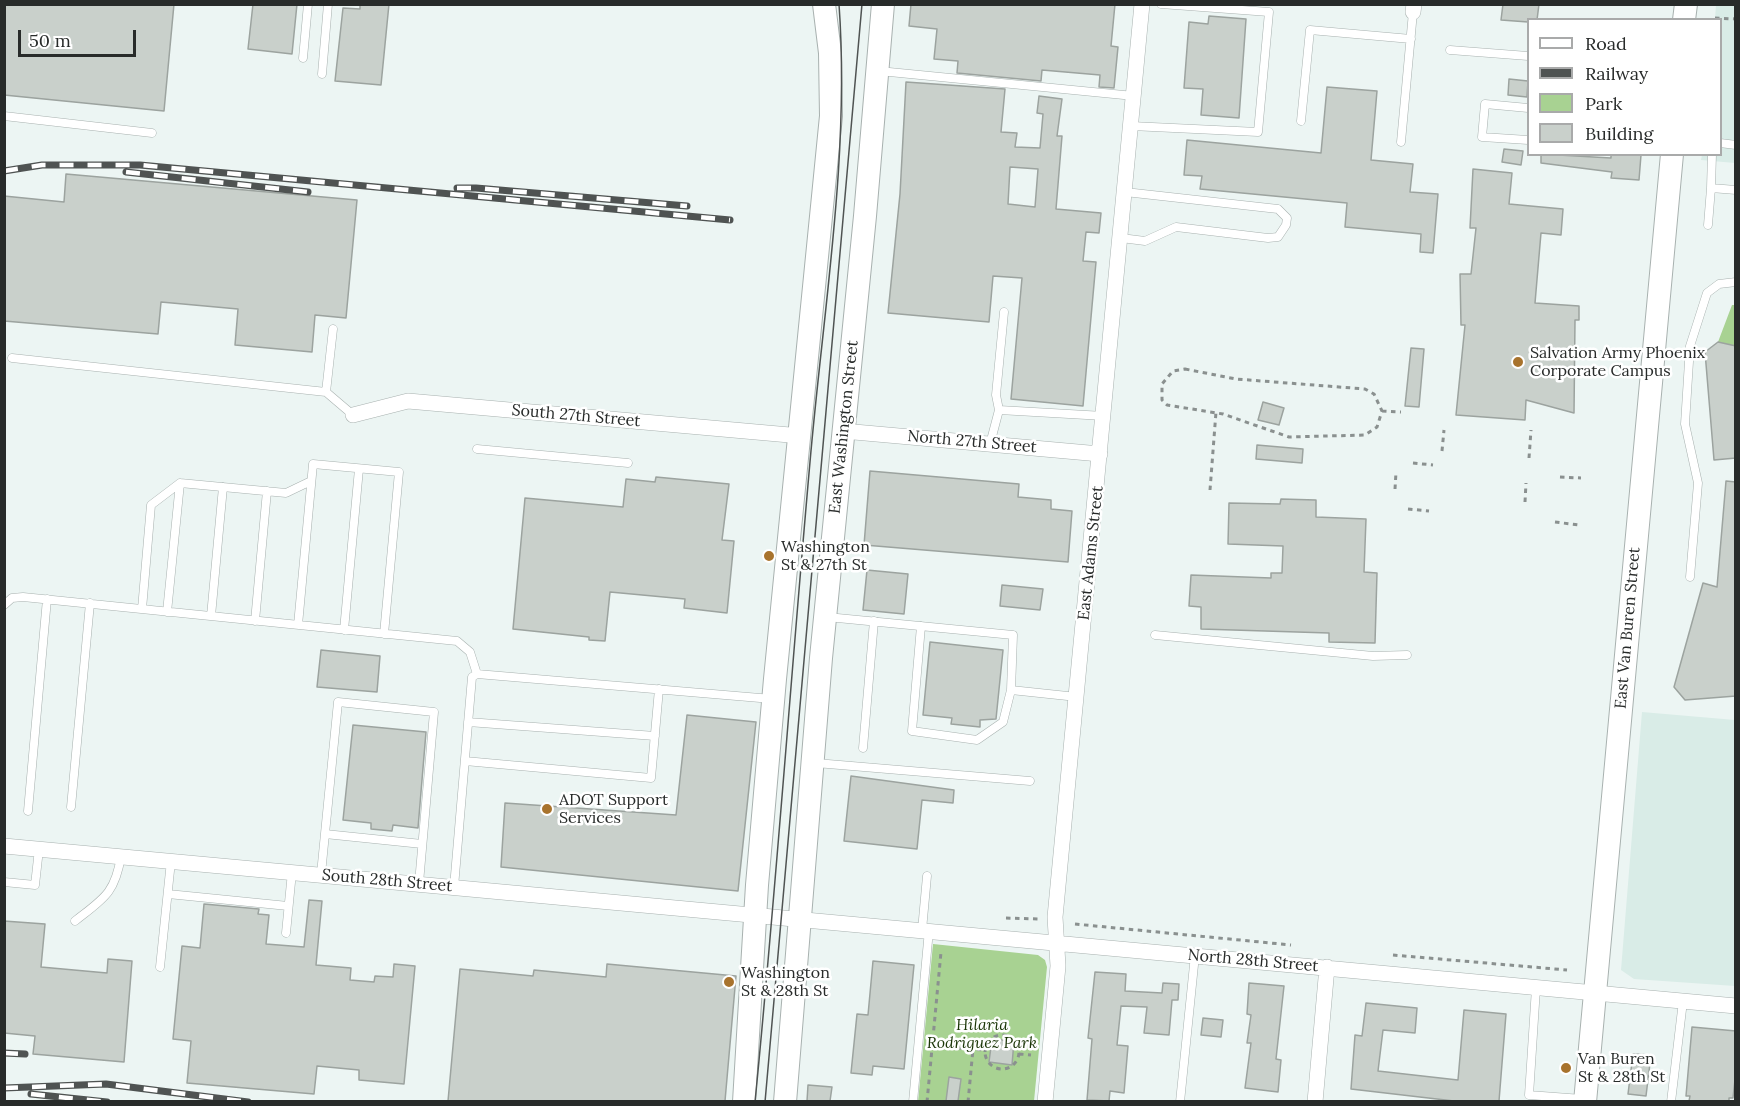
<!DOCTYPE html>
<style>
body{margin:0}
#map{position:relative;width:1740px;height:1106px;overflow:hidden;background:#ecf5f3;font-family:Lora,serif}
canvas{display:block}
.frame{position:absolute;inset:0;border:6px solid #282b2a;pointer-events:none}
.legend{position:absolute;left:1527px;top:18px;width:195px;height:138px;box-sizing:border-box;background:#fff;border:2px solid #a9aaaa;margin:0;padding:8px 10px;list-style:none;font-size:18px;color:#282b2a}
.legend li{display:flex;align-items:center;gap:12px;height:30px}
.legend b{width:30px;border:2px solid #a9aaaa}
.scale{position:absolute;left:18px;top:30px;width:118px;height:27px;box-sizing:border-box;border:3px solid #282b2a;border-top:0;padding-left:8px;font-size:18px;line-height:21px;white-space:nowrap;color:#282b2a;-webkit-text-stroke:4px #fff;paint-order:stroke}
</style>
<div id="map">
<canvas width="1740" height="1106"></canvas>
<div class="frame"></div>
<ul class="legend">
<li><b style="height:8px;background:#fff"></b>Road</li>
<li><b style="height:8px;background:#4f5352"></b>Railway</li>
<li><b style="height:16px;background:#a8d292"></b>Park</li>
<li><b style="height:16px;background:#c9d0cb"></b>Building</li>
</ul>
<div class="scale">50 m</div>
</div>
<script>
const ctx = document.querySelector('canvas').getContext('2d');
ctx.lineJoin = 'round';
function fill(path, color) { ctx.fillStyle = color; ctx.fill(path, 'evenodd'); }
function strokePath(path, color, width, dash) { ctx.strokeStyle = color; ctx.lineWidth = width; ctx.lineCap = dash ? 'butt' : 'round'; ctx.setLineDash(dash || []); ctx.stroke(path); }
function write(font, color, halo, rows, align = 'center') {
  ctx.font = font + ' Lora,serif'; ctx.lineWidth = 5; ctx.setLineDash([]); ctx.textBaseline = 'middle'; ctx.strokeStyle = halo; ctx.fillStyle = color; for (const [text, x, y, turn = 0] of rows) {
    ctx.save(); ctx.translate(x, y); ctx.rotate((+turn || 0) * Math.PI / 180); ctx.textAlign = isNaN(turn) ? turn : align; if (halo) ctx.strokeText(text, 0, 0); ctx.fillText(text, 0, 0); ctx.restore();
  }
}
const built = new Path2D(`
 M1716 5H1735V163L1701 160 1702 155 1720 154V20L1715 19Z
 M1642 712 1735 720V986L1634 979 1621 970Z`);
const green = new Path2D(`
 M1732 305H1735V346L1718 342Z
 M933 944 1038 955 1045 960 1047 967 1034 1101 918 1102Z`);
const building = new Path2D(`
 M4 4H174L164 111 4 95Z
 M253 4H297L292 54 248 49Z
 M360 4H389L381 85 335 81 343 8 360 9Z
 M911 4H1115L1111 46 1118 47 1114 88 1099 87 1100 75 1042 70 1041 81 957 73 958 61 934 59 937 29 909 26Z
 M1503 4H1539L1537 20H1528V22L1501 20Z
 M1209 16 1246 19 1239 118 1201 115 1203 89 1184 88 1189 22 1208 24Z
 M1509 79 1528 81 1527 97 1508 95Z
 M906 82 1005 89 1001 132 1017 133 1015 147 1040 148 1043 114 1037 113 1039 96 1062 99 1057 136H1062L1056 209 1101 213 1099 233 1086 232 1083 261 1096 262 1083 406 1011 399 1022 278 993 276 989 322 888 313 900 194ZM1010 167 1038 169 1035 207 1008 204Z
 M1327 87 1377 91 1371 160 1413 164 1410 192 1438 194 1433 253 1420 252 1421 234 1345 227 1347 203 1200 189 1202 176 1184 175 1187 140 1321 153Z
 M1504 149 1523 151 1521 165 1502 162Z
 M1541 154 1611 158V154L1641 155 1639 180 1611 178 1612 172 1541 163Z
 M1473 169 1512 173 1509 204 1563 209 1561 235 1541 233 1535 303 1579 306V320H1575L1574 413 1526 400 1525 420 1456 415 1465 325H1461L1460 274H1471L1476 228H1470Z
 M66 174 357 200 346 318 315 315 312 352 235 345 238 309 161 302 158 334 4 321V196L64 202Z
 M1718 342 1736 346V458L1714 460 1705 352Z
 M1411 348 1424 349 1419 407 1405 406Z
 M1263 402 1284 408 1279 425 1258 420Z
 M1257 445 1303 449 1302 463 1256 459Z
 M870 471 1019 484 1018 497 1051 500V509L1072 511 1068 562 864 545Z
 M656 477 729 484 722 540 734 541 727 613 684 608 685 599 610 592 605 641 589 640V637L513 629 525 498 623 507 626 479 655 482Z
 M1726 481 1736 482V696L1685 700 1674 687 1703 583 1717 587Z
 M1281 499 1316 500V517L1366 519 1364 572 1377 573 1375 643 1329 642V633L1201 629V607L1189 606 1191 575 1271 578V573H1282L1283 546 1228 544 1229 503 1280 504Z
 M867 570 908 574 904 614 863 610Z
 M1002 585 1043 589 1040 610 1000 606Z
 M930 642 1003 650 996 719 980 720V727L951 724 952 718 923 715Z
 M321 650 380 656 377 692 317 687Z
 M687 715 756 722 738 891 501 867 505 803 676 815Z
 M353 725 426 732 418 828 393 825 392 831 371 829V823L343 820Z
 M851 776 954 790 953 803 922 800 917 849 844 841Z
 M309 900 322 901 316 965 351 968 350 980 374 982 375 976 393 977 394 964 415 966 404 1084 359 1080V1070L317 1066 314 1094 187 1083 191 1041 173 1039 182 946 200 948 204 904 259 909 258 914 269 915 266 944 304 947Z
 M4 921 45 924 41 967 107 973 108 959 132 961 124 1062 33 1054 35 1036 4 1033Z
 M873 961 914 965 904 1069 873 1066 872 1075 851 1073 857 1014 868 1015Z
 M607 964 736 976 725 1101H448L460 969 533 976 534 970 606 977Z
 M1095 972 1126 974 1125 991 1162 993 1163 983 1179 984 1178 1000H1172L1169 1035 1144 1033 1147 1007 1121 1006 1117 1045 1128 1046 1124 1093 1110 1091 1109 1101 1087 1100 1092 1039 1088 1038Z
 M1249 983 1284 986 1276 1059 1281 1060 1278 1092 1245 1088 1251 1043H1247L1251 1015 1247 1014Z
 M1366 1003 1417 1008 1415 1033 1383 1030 1378 1071 1458 1080 1464 1010 1506 1014 1499 1101H1454L1351 1089 1355 1035 1362 1036Z
 M1203 1018 1223 1020 1221 1037 1201 1035Z
 M1692 1027 1736 1031V1070L1733 1098H1729V1101H1689L1690 1096H1686Z
 M992 1039 1014 1041 1012 1065 989 1062Z
 M1633 1054 1651 1055 1646 1096 1628 1094Z
 M949 1077 961 1079 958 1101H946Z
 M808 1085 832 1087 830 1101H807Z`);
const path = new Path2D(`
 M1715 18 1736 19
 M1185 369 1236 379 1365 389 1374 394 1382 411 1377 427 1365 435 1289 437 1223 414 1167 405 1162 400V384L1173 371Z
 M1382 411 1401 412
 M1442 451 1444 430
 M1529 458 1531 430
 M1413 463 1433 465
 M1560 477 1581 478
 M1395 489 1396 472
 M1210 490 1216 412
 M1525 502 1526 483
 M1408 509 1429 511
 M1555 522 1579 525
 M1006 918 1039 919
 M1075 924 1291 945
 M1393 955 1567 970
 M985 1052a17 17 0 1 1 34 0a17 17 0 1 1-34 0Z
 M932 1046 985 1050
 M1019 1054 1031 1055
 M927 1102 941 952
 M968 1102 973 1049`);
const lane = new Path2D(`
 M1450 50 1528 56
 M303 58 308 4
 M879 71 1134 96
 M322 74 328 4
 M1528 108 1485 104 1482 137 1528 140
 M4 116 152 133
 M1301 121 1310 30 1411 39
 M1131 126 1258 132 1269 12 1161 4
 M1401 142 1413 12
 M1720 143 1736 145
 M1711 188 1712 154
 M1708 225 1711 188 1736 190
 M1121 238 1145 241 1176 227 1268 238 1278 237 1286 225 1287 218 1278 209 1125 192
 M12 358 326 392 353 415
 M326 392 333 329
 M999 410 996 395 1004 312
 M990 444 999 410 1104 416
 M477 449 628 463
 M1690 577 1698 483 1685 424 1690 346 1707 293 1719 284 1736 282
 M4 605 12 598 23 597 457 641 470 652 477 674
 M142 609 151 505 180 483 286 493 311 481
 M167 612 180 483
 M211 616 223 487
 M827 617 1013 635 1011 690 1077 697
 M255 621 267 491
 M298 625 313 464 399 472 384 634
 M921 626 912 731 977 740 1003 722 1011 690
 M344 630 359 469
 M1155 635 1373 656 1407 655
 M468 722 655 736
 M863 748 874 621
 M465 761 651 778 659 689
 M816 763 1030 781
 M71 807 90 603
 M28 811 47 599
 M325 834 422 844
 M321 874 338 702 434 712 419 883
 M4 882 35 885 39 849
 M454 887 472 677 477 674 772 699
 M168 894 288 906
 M75 921C103 899 115 894 121 856
 M922 930 927 876
 M286 933 292 872
 M160 967 171 861
 M1536 988 1529 1095 1582 1099
 M913 1102 929 930
 M1180 1102 1195 955
 M1671 1102 1683 1001`);
const street = new Path2D(`
 M1413 12 1414 4
 M353 415 408 401 801 436
 M843 431 1100 454
 M4 846 1736 1006
 M1045 1102 1058 966 1055 917 1142 4
 M1315 1102 1327 967`);
const primary = new Path2D(`
 M1684 20 1686 4
 M744 1102 757 885 775 679 831 116 830 53 824 4
 M785 1102 821 658 865 216 883 4
 M1585 1102 1672 154`);
const tram = new Path2D(`
 M755 1102C776 889 791 675 810 462 823 311 850 157 839 4
 M765 1102 862 4`);
const rail = new Path2D(`
 M4 171 42 165H140L730 220
 M126 172 308 192
 M457 188H476L687 206
 M4 1053 25 1054
 M4 1088 106 1084 248 1102
 M31 1094 107 1102`);
const markers = [
 [1518,362,6,"#a8732d"],
 [769,556,6,"#a8732d"],
 [547,809,6,"#a8732d"],
 [729,982,6,"#a8732d"],
 [1566,1068,6,"#a8732d"]
];
const poiNames = [
 ["Salvation Army Phoenix",1530,353],
 ["Corporate Campus",1530,371],
 ["Washington",781,547],
 ["St & 27th St",781,565],
 ["ADOT Support",559,800],
 ["Services",559,818],
 ["Washington",741,973],
 ["St & 28th St",741,991],
 ["Van Buren",1578,1059],
 ["St & 28th St",1578,1077]
];
const streetNames = [
 ["South 27th Street",576,416,5],
 ["East Washington Street",844,427,-84],
 ["North 27th Street",972,442,5],
 ["East Adams Street",1091,553,-84],
 ["East Van Buren Street",1628,628,-85],
 ["South 28th Street",387,881,5],
 ["North 28th Street",1253,961,5]
];
const parkNames = [
 ["Hilaria",982,1025],
 ["Rodriguez Park",982,1043]
];
fill(built, '#d9ece7');
fill(green, '#a8d292');
fill(building, '#c9d0cb');
strokePath(building, '#9ca39f', 1.5);
strokePath(lane, '#a8b1af', 9);
strokePath(street, '#a8b1af', 16);
strokePath(primary, '#a8b1af', 24);
strokePath(path, '#8a908f', 3, [4.5, 4.5]);
strokePath(lane, '#fff', 8);
strokePath(street, '#fff', 15);
strokePath(primary, '#fff', 22);
strokePath(tram, '#4f5352', 1.5);
strokePath(rail, '#4f5352', 7);
strokePath(rail, '#fff', 4.5, [14]);
for (const [x, y, r, color] of markers) { const dot = new Path2D(); dot.arc(x, y, r, 0, 2 * Math.PI); ctx.fillStyle = color; ctx.fill(dot); strokePath(dot, '#fff', 2); }
write('16px', '#282b2a', '#fff', poiNames, 'left');
write('16px', '#282b2a', '#fff', streetNames);
write('italic 16px', '#1b3607', '#fff', parkNames);
</script>
